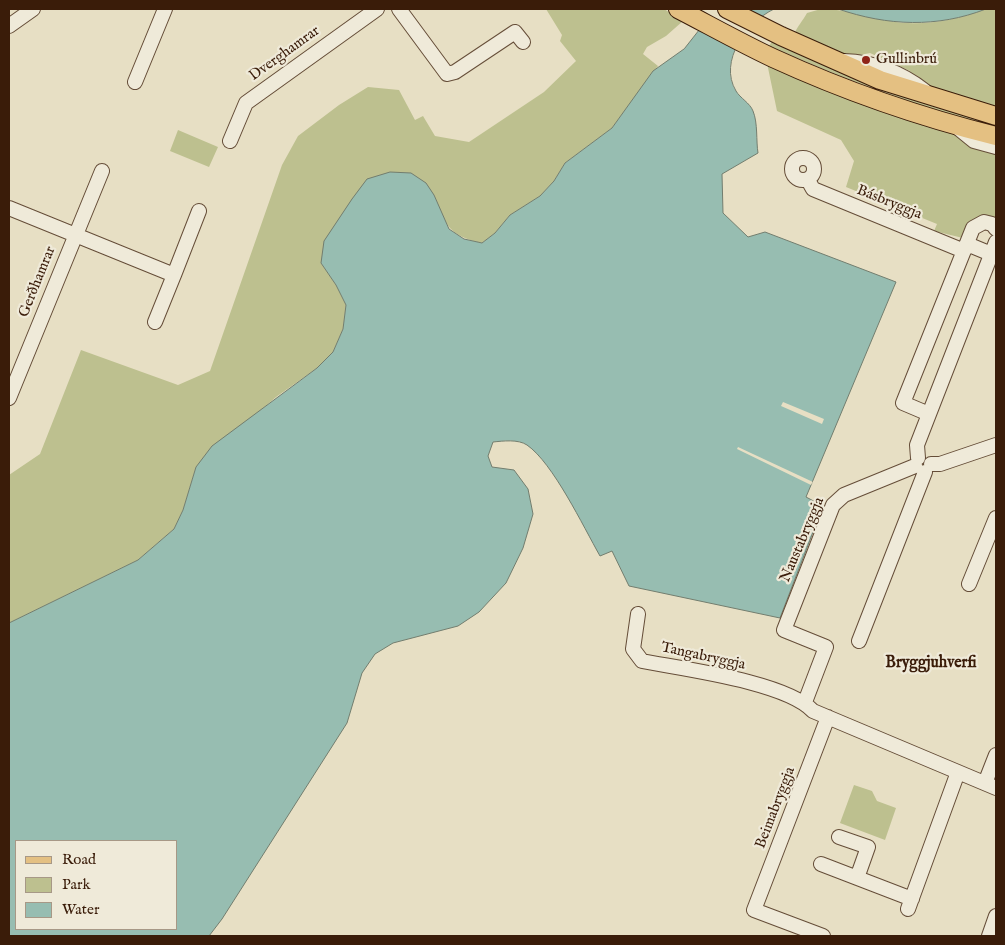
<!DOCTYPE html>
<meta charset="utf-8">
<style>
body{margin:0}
#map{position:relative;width:1005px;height:945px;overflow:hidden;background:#e7dfc4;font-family:"IM FELL English",serif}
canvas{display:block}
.frame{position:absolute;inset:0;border:10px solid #3a1c09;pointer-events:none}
.legend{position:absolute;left:15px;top:840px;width:162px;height:90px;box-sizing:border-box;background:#efead9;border:1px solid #a79886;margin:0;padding:6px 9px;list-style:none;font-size:15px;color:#3a1c09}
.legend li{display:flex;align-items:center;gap:10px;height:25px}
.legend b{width:25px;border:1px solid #a79886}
</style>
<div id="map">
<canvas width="1005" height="945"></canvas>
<div class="frame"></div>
<ul class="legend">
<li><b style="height:6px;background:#e4c082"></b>Road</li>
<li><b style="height:14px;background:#bdc08f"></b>Park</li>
<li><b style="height:14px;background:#97bdb1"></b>Water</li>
</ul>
</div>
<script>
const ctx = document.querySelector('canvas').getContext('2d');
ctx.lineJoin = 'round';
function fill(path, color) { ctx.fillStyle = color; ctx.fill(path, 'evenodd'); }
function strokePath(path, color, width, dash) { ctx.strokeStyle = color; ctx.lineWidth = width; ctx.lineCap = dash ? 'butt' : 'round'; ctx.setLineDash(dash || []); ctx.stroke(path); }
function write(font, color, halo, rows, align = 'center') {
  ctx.font = font + ' "IM FELL English",serif'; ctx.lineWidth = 4.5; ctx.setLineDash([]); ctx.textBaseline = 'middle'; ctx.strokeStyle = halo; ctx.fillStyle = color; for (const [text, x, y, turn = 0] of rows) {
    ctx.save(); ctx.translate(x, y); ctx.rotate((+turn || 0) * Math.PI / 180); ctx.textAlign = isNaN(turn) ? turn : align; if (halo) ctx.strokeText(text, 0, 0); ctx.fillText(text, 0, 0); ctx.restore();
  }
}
const green = new Path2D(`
 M546 9H664L683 21 666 36 647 47 643 54 658 66 612 128 565 163 554 181 540 196 510 215 495 233 482 243C449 236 445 225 434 195L321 263 336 285 346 305 343 329 333 352 317 368 276 397 196 467 183 510 174 529 138 560 9 623V475L40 454 81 350 178 385 210 371 282 165 298 136 339 105 368 87 399 90 415 120 423 116 435 136 469 142 544 92 576 61 560 41 562 35Z
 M821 9C845 9 867 17 890 21 920 27 957 20 986 9H996V106C968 98 934 93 911 75L910 71 870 53 850 57 794 35C797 26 803 21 807 13Z
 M773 40 827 66 913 96 996 122V129C918 106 843 79 769 46Z
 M767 63 996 149V219C980 213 964 219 963 238L934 231 937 224 846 187 854 161 841 140 777 111Z
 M178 130 218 147 209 167 170 151Z
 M854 785 872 791 877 801 896 808 885 840 840 823Z`);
const water = new Path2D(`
 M716 9H774C747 22 718 61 736 91 740 98 750 103 753 111 758 123 756 141 758 153L722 174 723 213 748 237 765 232 896 282 806 497 823 506 780 618 629 586 612 551 600 556C583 526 553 463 527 445 518 439 503 441 493 442L488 456 492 467 514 470 528 489 533 514 523 548 506 583 479 612 458 626 393 643 375 654 362 673 347 723 222 919 209 936H9V623L138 560 174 529 183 510 196 467 212 446 317 368 333 352 343 329 346 305 336 285 321 263 324 241 352 199 367 179 390 172 411 173 426 183 434 195 449 229 464 239 482 243 495 233 510 215 540 196 554 181 565 163 612 128 653 71 684 49ZM16 841H176V929H16Z
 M838 9H986C937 28 888 26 838 9Z`);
const pier = new Path2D(`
 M713 9H743L764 19 747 36 697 28Z
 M783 402 824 419 822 424 781 406Z
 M738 447 813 482 812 483 811 485 737 449Z`);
const minor = new Path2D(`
 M399 9 447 74 455 72 515 32 523 42
 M9 26 33 9
 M844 61C874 62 902 73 925 91
 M135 82 165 9
 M958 128 974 141 996 147
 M230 141 246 103 377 9
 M792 169a11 11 0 1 1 22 0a11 11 0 1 1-22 0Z
 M808 180 813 189 964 251
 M9 208 174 275 199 211
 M967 244 996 256
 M155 322 174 275
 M9 398 102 171
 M929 414 903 403 973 228 984 222 992 224 996 229
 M918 458 917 445 996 242
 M931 464H940L996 445
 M969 584 996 518
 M638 614 633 649 642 661C683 669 786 682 813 711L996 788
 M859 641 925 472
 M805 702 826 647 784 630 833 505 844 495 915 466
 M985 783 996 755
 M839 837 868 847 857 878
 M821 864 912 899
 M908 909 958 772
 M823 936 754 910 828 717
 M989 936 996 916`);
const major = new Path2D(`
 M678 9C709 25 741 43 773 58 845 91 920 117 996 136
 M727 9 781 36 880 80 996 116`);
const markers = [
 [866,60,5,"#8f2418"]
];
const streetNames = [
 ["Dverghamrar",285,54,-36],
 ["Básbryggja",889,203,22],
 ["Gerðhamrar",38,282,-68],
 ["Naustabryggja",803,540,-67],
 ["Tangabryggja",703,657,12],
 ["Beimabryggja",776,808,-69]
];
const poiNames = [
 ["Gullinbrú",876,60]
];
const neighbourhoodNames = [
 ["Bryggjuhverfi",931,664]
];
fill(green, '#bdc08f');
fill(water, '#97bdb1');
strokePath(water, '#727d6e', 1);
fill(pier, '#e7dfc4');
strokePath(minor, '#654d38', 16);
strokePath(major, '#3a1c09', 20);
strokePath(minor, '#efead9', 14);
strokePath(major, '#e4c082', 18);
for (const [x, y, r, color] of markers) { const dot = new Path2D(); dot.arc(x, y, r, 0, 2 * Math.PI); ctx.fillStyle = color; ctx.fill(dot); strokePath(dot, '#efead9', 2); }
write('15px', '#3a1c09', '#efead9', streetNames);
write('15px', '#3a1c09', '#efead9', poiNames, 'left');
write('bold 16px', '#3a1c09', '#efead9', neighbourhoodNames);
</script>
